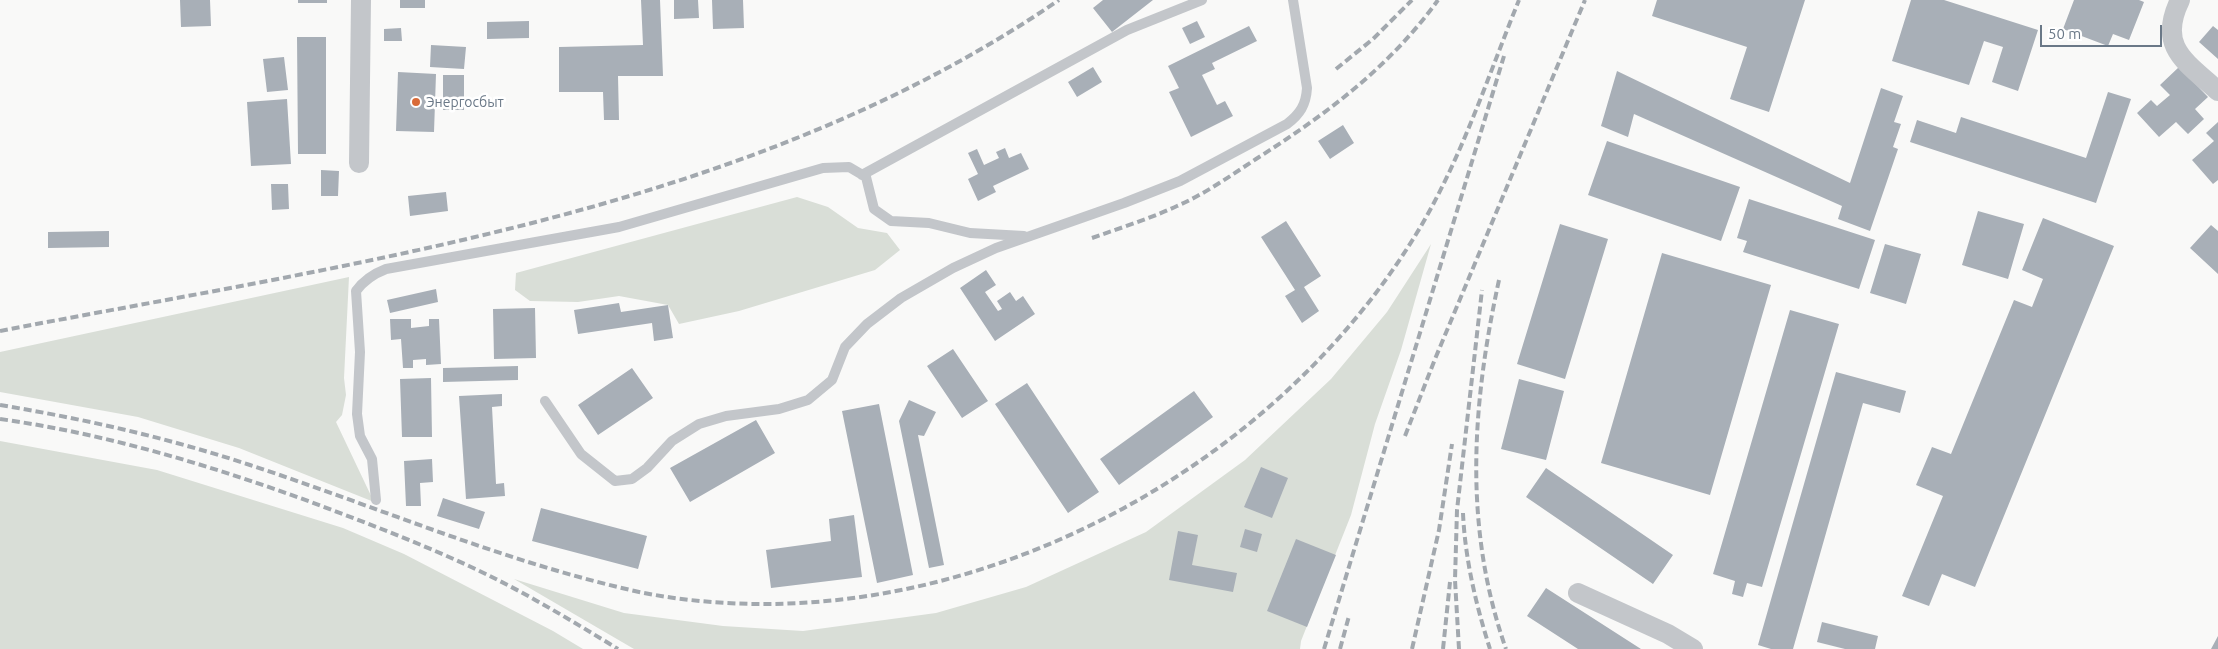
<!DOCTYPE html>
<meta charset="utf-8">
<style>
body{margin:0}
#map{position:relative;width:2218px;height:649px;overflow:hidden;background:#f9f9f8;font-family:Ubuntu,sans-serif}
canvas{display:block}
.scale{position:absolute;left:2040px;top:25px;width:122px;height:22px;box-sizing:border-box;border:2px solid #6a7887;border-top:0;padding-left:6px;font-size:15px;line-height:18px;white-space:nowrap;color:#6a7887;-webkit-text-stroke:4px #fff;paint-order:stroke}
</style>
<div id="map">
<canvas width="2218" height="649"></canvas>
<div class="scale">50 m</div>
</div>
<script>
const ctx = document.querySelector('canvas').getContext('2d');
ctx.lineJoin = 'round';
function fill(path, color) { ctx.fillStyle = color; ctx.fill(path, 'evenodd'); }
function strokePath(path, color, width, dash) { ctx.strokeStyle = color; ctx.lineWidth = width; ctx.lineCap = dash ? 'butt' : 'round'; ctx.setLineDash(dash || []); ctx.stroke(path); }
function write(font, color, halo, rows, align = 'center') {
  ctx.font = font + ' Ubuntu,sans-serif'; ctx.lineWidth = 5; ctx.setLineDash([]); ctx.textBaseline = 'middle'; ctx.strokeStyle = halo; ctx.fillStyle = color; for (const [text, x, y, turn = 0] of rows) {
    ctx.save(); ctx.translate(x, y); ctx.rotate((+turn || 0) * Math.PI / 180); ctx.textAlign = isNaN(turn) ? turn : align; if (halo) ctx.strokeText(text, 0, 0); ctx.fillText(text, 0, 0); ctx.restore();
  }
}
const green = new Path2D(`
 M797 197 828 207 858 228 887 233 900 250 875 270 739 311 679 324 668 305 619 296 578 302 530 301 515 290 516 273Z
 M1431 244 1401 350 1375 424 1351 515 1301 641 1300 649H634L514 579 624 613 723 626 803 631 936 613 1026 587 1146 532 1245 460 1331 379 1387 312Z
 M349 277 344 378 346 395 342 415 336 422 374 502 239 448 138 417 0 392V352Z
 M0 441 157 470 343 528 404 554 553 631 583 649H0Z`);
const building = new Path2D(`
 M180 0H210L211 26 181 27Z
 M298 0H327V3H298Z
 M400 0H425V8H400Z
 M641 0H660L663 76H618L619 120H604L603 92H559V47L643 45Z
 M674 0H698L699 18 674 19Z
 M712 0H743L744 28 713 29Z
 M1103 0H1153L1112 32 1093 8Z
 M1657 0H1805L1769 112 1730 99 1747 47 1652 16Z
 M1911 0H1944L2038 30 2018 91 1992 82 2003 47 1984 41 1969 85 1892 61Z
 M2074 0H2139L2144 2 2129 40 2113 34 2108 46 2063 29Z
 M529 21V38L487 39V22Z
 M1197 21 1205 37 1190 44 1182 28Z
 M1249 26 1257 41 1212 63 1215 69 1202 75 1217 105 1225 101 1233 116 1191 137 1169 92 1179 88 1168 66Z
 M2213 26 2218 30V59L2199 42Z
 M401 28 402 41H384V29Z
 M297 37H326V154H298Z
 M431 45 466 47 464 69 430 67Z
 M284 57 288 90 267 92 263 59Z
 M1093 67 1102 82 1077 97 1068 82Z
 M2179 67 2208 97 2195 109 2204 119 2188 134 2176 122 2159 137 2137 113 2151 100 2157 106 2170 95 2160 85Z
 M1617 71 1850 183 1881 88 1903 96 1894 122 1901 124 1893 147 1898 149 1870 231 1838 219 1842 206 1634 114 1628 137 1601 126Z
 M398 72 436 74 434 132 396 131Z
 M443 75H464V110H443Z
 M2108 92 2131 99 2096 203 1910 142 1917 120 1956 133 1961 117 2086 158Z
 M287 99 291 164 251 166 247 102Z
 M2218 122V180L2213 184 2192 160 2214 141 2206 133Z
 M1343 125 1354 143 1330 159 1318 141Z
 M1607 141 1740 187 1721 241 1588 195Z
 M1005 148 1009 158 1021 153 1029 169 993 186 996 192 978 201 968 179 978 174 968 153 977 149 984 165 999 158 996 152Z
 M321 170 339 171 338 196H321Z
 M271 184H288L289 209 272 210Z
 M446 192 448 211 410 216 408 196Z
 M1749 199 1875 240 1859 289 1743 252 1747 241 1737 238Z
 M1978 211 2024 224 2008 279 1962 265Z
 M2043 218 2114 246 1975 587 1942 574 1929 606 1902 596 1943 496 1916 485 1932 447 1951 454 2014 300 2032 307 2043 279 2022 270Z
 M1286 221 1321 276 1304 287 1319 311 1302 323 1285 296 1295 290 1261 237Z
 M1560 224 1608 239 1565 379 1517 364Z
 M2211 225 2218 231V274L2190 248Z
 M109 231V247L48 248V232Z
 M1885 244 1921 254 1906 304 1870 293Z
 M1662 253 1771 285 1710 495 1601 463Z
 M986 270 996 285 985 292 998 311 1002 309 997 301 1010 292 1016 301 1023 296 1035 314 995 341 960 288Z
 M436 289 438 302 390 313 387 300Z
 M619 303 621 312 668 305 673 338 654 341 652 323 578 334 574 310Z
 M535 308 536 358 494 359 493 309Z
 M1790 310 1839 324 1762 587 1747 583 1743 597 1732 594 1735 581 1713 574Z
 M390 319H411V328L429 326V319H439L441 364 426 365V359L413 360V368H403L401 339 391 340Z
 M953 349 988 401 962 418 927 366Z
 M518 366V380L443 382V368Z
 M632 368 653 398 598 435 578 405Z
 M1836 372 1906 391 1900 413 1863 403 1793 649H1771L1758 645Z
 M431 378 432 437H402L400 379Z
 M1519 379 1564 391 1546 460 1501 449Z
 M1027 383 1099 492 1068 513 995 404Z
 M1194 391 1213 417 1119 485 1100 459Z
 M502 394V406L492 407 496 484 504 483 505 496 466 499 459 396Z
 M909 400 936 412 924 436 918 435 944 565 929 568 899 421Z
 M879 404 913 575 877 583 842 411Z
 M756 420 775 453 690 502 670 468Z
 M432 459 433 482 420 483 421 506H406L404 461Z
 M1261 467 1288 478 1272 518 1244 507Z
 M1546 468 1673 555 1653 584 1526 497Z
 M443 498 485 512 479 529 437 516Z
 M541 508 647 536 638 569 532 541Z
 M854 515 862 577 771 588 766 550 831 541 829 519Z
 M1245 529 1262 534 1257 552 1240 547Z
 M1178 531 1198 535 1192 565 1237 573 1233 592 1169 580Z
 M1296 539 1336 555 1307 627 1267 611Z
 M1546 588 1641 649H1578L1527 616Z
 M1822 622 1878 636 1875 649H1845L1817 642Z
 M2218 636V649H2211Z`);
const service = new Path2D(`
 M862 175 1127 30 1202 0
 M545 401 581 454 615 481 632 479 647 468 672 441 699 424 726 416 779 409 808 400 832 380 845 347 867 324 901 298 953 268 996 248 1124 203 1180 181 1287 124C1300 114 1306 105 1307 88L1293 0
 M376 500 372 459 360 436 357 414 360 352 356 291C364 280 373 274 386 269L619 227 823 168 849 167 866 177 874 209 891 221 929 223 970 233 1024 236`);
const minor = new Path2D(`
 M2180 0C2157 47 2186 62 2218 91
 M359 163 361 0
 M1578 593 1668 634 1693 649`);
const rail = new Path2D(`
 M1336 69 1373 39 1412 0
 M1092 238C1120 228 1149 219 1177 206 1205 194 1230 176 1256 159 1325 115 1389 68 1438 0
 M1499 280C1472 404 1463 527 1506 649
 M0 331C358 262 751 211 1059 0
 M0 405C85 419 168 438 250 465 381 508 509 564 644 593 939 649 1261 486 1415 236 1460 163 1487 79 1519 0
 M0 419C107 434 209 465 311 502 364 522 417 542 469 566 521 590 569 619 618 649
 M1405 436 1435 359 1585 0
 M1463 513C1465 559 1476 605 1490 649
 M1324 649 1504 56
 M1340 649 1349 616
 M1412 649 1439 530 1452 444
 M1443 649 1450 582
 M1459 649 1455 580 1457 510 1482 290`);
const markers = [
 [416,102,5,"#d96b38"]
];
const poiNames = [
 ["Энергосбыт",426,102]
];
fill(green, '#d9ded7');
fill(building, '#a8afb7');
strokePath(service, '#c3c6ca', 10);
strokePath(minor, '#c3c6ca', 20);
strokePath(rail, '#a2a8ae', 4, [8, 4]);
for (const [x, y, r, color] of markers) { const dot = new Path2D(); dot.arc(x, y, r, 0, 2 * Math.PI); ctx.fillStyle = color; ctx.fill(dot); strokePath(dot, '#fff', 2); }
write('14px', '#6a7887', '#fff', poiNames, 'left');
</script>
